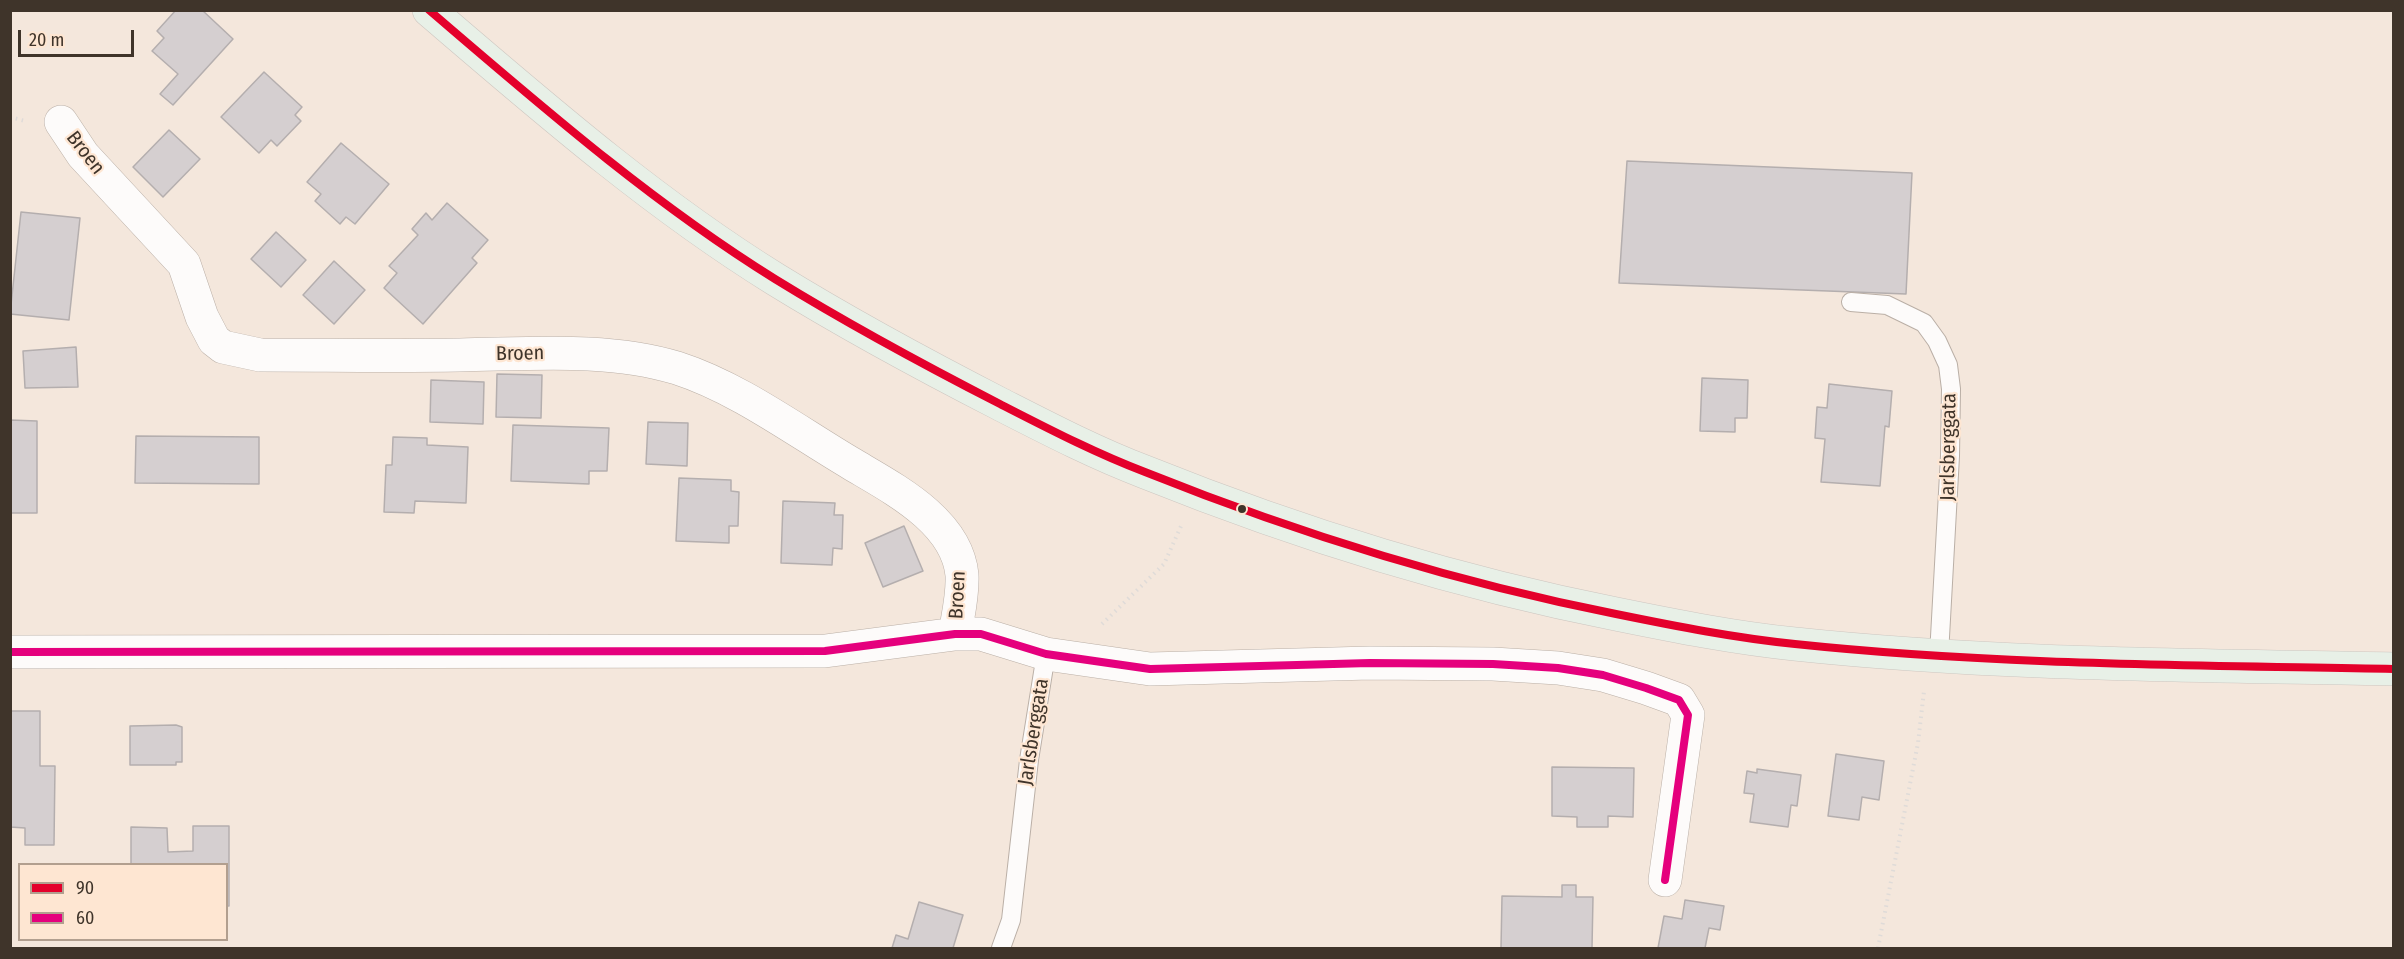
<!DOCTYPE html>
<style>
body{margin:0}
#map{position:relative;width:2404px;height:959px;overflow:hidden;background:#f4e7dc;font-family:"Fira Sans Condensed",sans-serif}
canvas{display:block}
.frame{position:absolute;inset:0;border:12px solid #3f342a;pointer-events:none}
.legend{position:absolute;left:18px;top:863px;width:210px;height:78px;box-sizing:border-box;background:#fee6d2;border:2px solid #b29f8f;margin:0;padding:8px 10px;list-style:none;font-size:18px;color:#3f342a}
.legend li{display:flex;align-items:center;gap:12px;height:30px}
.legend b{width:30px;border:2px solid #b29f8f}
.scale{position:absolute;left:18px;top:30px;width:116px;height:27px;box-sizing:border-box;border:3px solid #3f342a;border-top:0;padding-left:8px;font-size:18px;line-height:21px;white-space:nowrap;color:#3f342a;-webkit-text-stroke:4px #fee6d2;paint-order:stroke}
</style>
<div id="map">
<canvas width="2404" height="959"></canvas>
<div class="frame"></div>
<ul class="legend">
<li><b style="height:8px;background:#e4002b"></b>90</li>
<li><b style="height:8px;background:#e5007d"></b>60</li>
</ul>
<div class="scale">20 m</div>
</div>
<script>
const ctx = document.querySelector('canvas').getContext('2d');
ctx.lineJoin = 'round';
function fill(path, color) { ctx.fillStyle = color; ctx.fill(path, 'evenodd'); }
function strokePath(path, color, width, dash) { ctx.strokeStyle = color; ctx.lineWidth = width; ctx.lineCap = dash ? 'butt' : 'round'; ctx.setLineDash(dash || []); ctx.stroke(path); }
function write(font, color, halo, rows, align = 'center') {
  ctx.font = font + ' "Fira Sans Condensed",sans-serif'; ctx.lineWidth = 4.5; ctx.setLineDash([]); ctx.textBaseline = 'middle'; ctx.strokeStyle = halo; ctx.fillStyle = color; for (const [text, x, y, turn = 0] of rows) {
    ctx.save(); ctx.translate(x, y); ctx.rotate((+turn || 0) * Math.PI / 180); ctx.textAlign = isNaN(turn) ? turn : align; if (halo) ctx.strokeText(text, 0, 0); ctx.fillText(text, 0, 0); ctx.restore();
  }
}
const building = new Path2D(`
 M176 10H202L233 39 173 105 160 94 178 74 152 51 164 38 157 31Z
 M264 72 302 107 295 115 301 121 277 146 271 140 259 153 221 117Z
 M169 130 200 159 163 197 133 167Z
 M341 143 389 184 355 224 346 217 340 224 315 201 321 194 307 182Z
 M1627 161 1912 173 1906 294 1619 283Z
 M447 203 488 240 472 258 477 263 423 324 384 288 397 273 389 266 418 235 412 229 426 213 432 220Z
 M21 212 80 218 69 320 10 314Z
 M276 232 306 260 281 287 251 259Z
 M334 261 365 290 334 324 303 295Z
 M76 347 78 387 25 388 23 351Z
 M497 374 542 375 541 418 496 417Z
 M1702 378 1748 380 1747 418H1735V432L1700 431Z
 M431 380 484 382 483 424 430 422Z
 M1829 384 1892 391 1889 427 1885 426 1880 486 1821 482 1825 439 1815 438 1817 407 1827 408Z
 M10 420 37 421V513H10Z
 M648 422 688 423 687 466 646 464Z
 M513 425 609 428 607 471H589V484L511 481Z
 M136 436 259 437V484L135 483Z
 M393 437 427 438V445L468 447 466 503 415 501 414 513 384 512 386 465H392Z
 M679 478 731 480V491L739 492 738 526H729V543L676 541Z
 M783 501 835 503 834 515H843L842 549 833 548 832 565 781 563Z
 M904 526 923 571 883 587 865 543Z
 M10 711H40V766H55L54 845H25V828L10 827Z
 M176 725 182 727V762H176V765H130V726Z
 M1836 754 1884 761 1879 800 1862 797 1859 820 1828 816Z
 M1552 767 1634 768 1633 817 1608 816V827H1577V817L1552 816Z
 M1757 769 1801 775 1797 806 1791 805 1788 827 1750 822 1754 794 1744 793 1747 771 1757 773Z
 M193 826H229V906H226V864H131V827L167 828 168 852 193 851Z
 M1562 885H1576V897H1593L1592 948H1501L1502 896 1562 897Z
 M1685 900 1724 906 1720 930 1709 928 1705 948H1658L1664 916 1682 919Z
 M919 902 963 915 953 948H892L896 935 908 939Z`);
const path = new Path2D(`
 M10 117 25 121
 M1102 624 1164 564 1182 524
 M1878 948 1918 743 1924 691`);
const service = new Path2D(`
 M1851 302 1887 305 1924 323 1937 341 1948 365 1951 389 1950 456 1939 655
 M1001 948 1011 920 1029 760 1046 654`);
const minor = new Path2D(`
 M61 122 83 155 184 264 202 317 214 340 223 347 260 355C327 355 393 356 460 355 531 354 608 347 677 368 739 388 796 431 852 464 894 489 957 521 962 575 963 595 958 615 955 634
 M10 652 825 651 955 634H981L1046 654 1150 669 1370 663 1493 664 1558 668 1603 675 1646 688 1679 700 1688 715 1665 880`);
const primary = new Path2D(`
 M429 10C540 105 651 202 775 279 848 324 924 365 1000 404 1047 428 1095 453 1145 472 1297 533 1454 582 1616 614 1675 626 1735 638 1795 644 1993 665 2194 665 2394 669`);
const bus1 = new Path2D(`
 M429 10C540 105 651 202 775 279 848 324 924 365 1000 404 1047 428 1095 453 1145 472 1297 533 1454 582 1616 614 1675 626 1735 638 1795 644 1993 665 2194 665 2394 669`);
const bus2 = new Path2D(`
 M10 652 825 651 955 634H981L1046 654 1150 669 1370 663 1493 664 1558 668 1603 675 1646 688 1679 700 1688 715 1665 880`);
const markers = [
 [1242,509,5,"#3f342a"]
];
const streetNames = [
 ["Broen",85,153,52],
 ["Broen",520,354,-1],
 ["Jarlsberggata",1949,447,-89],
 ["Broen",958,595,-87],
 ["Jarlsberggata",1034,732,-81]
];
fill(building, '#d5cfd0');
strokePath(building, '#b4aeae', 1.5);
strokePath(service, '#baafa6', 20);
strokePath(minor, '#baafa6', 34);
strokePath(primary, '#cdc6c0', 34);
strokePath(path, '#dfdbd8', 4, [1.5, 4.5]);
strokePath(service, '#fdfbfa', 18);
strokePath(minor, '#fdfbfa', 33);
strokePath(primary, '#e8f0e7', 33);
strokePath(bus1, '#e4002b', 8);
strokePath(bus2, '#e5007d', 8);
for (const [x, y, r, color] of markers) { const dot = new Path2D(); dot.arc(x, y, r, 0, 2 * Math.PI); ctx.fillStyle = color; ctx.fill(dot); strokePath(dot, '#fee6d2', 2); }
write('20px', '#3f342a', '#fee6d2', streetNames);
</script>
